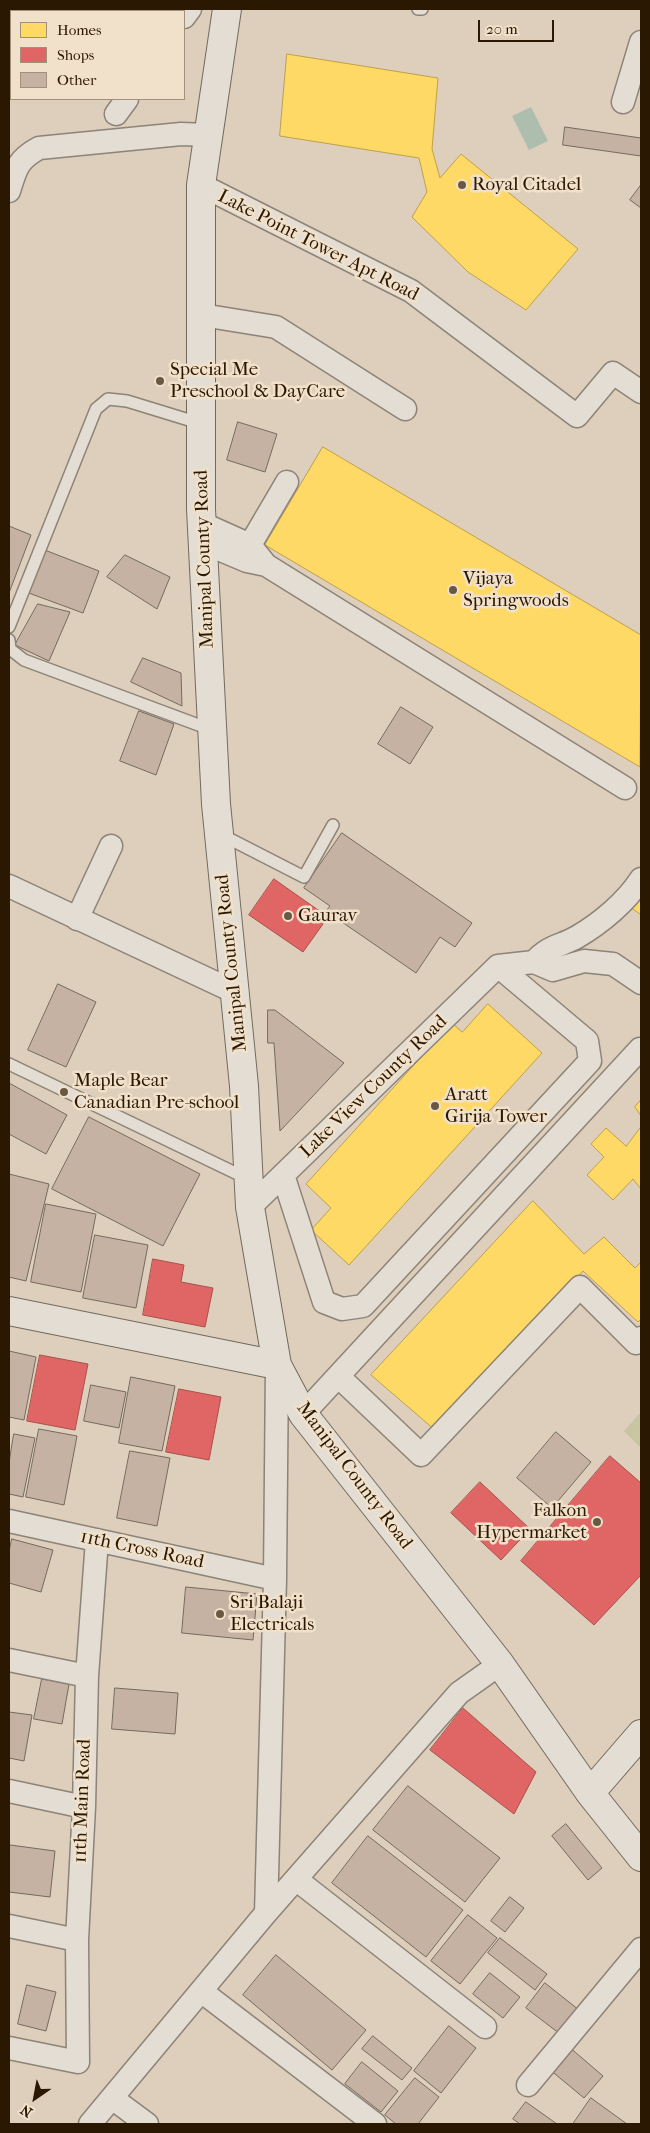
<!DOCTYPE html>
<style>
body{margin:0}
#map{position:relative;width:650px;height:2133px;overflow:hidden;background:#ddcfbc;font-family:"IM FELL French Canon",serif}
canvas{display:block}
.frame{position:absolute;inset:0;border:10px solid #2a1803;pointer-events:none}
.legend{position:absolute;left:10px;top:10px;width:175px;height:90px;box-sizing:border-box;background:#f1e1ca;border:1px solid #a1917a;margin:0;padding:6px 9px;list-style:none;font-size:15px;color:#2a1803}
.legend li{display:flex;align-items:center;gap:10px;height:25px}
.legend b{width:25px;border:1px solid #a1917a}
.north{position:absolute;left:10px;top:2073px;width:50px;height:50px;-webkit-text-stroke:4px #f1e1ca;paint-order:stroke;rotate:213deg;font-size:14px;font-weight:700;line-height:20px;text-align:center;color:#2a1803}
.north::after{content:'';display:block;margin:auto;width:18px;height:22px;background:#2a1803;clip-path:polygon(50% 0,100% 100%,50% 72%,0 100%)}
.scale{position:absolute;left:478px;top:20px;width:76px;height:22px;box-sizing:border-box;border:2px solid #2a1803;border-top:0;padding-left:6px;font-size:15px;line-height:18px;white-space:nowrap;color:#2a1803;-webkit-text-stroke:4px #f1e1ca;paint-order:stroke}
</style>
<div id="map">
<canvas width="650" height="2133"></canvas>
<div class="frame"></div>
<ul class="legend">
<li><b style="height:14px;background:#ffd966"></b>Homes</li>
<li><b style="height:14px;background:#e06666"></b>Shops</li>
<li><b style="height:14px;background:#c6b2a3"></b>Other</li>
</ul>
<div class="north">N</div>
<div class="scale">20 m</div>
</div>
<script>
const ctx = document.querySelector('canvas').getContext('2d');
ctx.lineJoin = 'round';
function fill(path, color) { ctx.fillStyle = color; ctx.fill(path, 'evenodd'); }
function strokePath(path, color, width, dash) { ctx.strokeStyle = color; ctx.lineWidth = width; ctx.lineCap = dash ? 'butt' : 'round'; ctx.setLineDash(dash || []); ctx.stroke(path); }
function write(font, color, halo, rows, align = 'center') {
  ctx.font = font + ' "IM FELL French Canon",serif'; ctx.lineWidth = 5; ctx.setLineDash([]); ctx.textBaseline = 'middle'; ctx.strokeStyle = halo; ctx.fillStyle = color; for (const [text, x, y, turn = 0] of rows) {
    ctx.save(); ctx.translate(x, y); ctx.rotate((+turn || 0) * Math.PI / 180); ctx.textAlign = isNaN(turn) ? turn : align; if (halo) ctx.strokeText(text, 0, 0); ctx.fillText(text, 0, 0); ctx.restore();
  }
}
const green = new Path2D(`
 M641 1412V1448L624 1431Z`);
const water = new Path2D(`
 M531 107 548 141 529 150 512 116Z`);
const homes = new Path2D(`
 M287 54 438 78 432 149 440 178 461 154 578 249 526 310 468 272 412 217 427 192 419 158 280 136Z
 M323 447 641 635 640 767 265 545Z
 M641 890V915L629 906Z
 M488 1004 542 1053 349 1265 311 1230 331 1208 306 1184 452 1023 462 1032Z
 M641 1100V1116L635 1107Z
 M641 1127V1189L633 1179 613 1200 587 1175 604 1157 591 1144 606 1128 626 1146Z
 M533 1201 584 1254 604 1237 635 1268 641 1262V1319L638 1322 583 1271 435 1430 371 1375Z`);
const shops = new Path2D(`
 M274 879 328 917 303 952 249 915Z
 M153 1259 184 1265 181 1282 213 1288 205 1327 143 1315Z
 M40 1355 88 1364 75 1430 27 1421Z
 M179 1389 221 1397 209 1460 166 1452Z
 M610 1456 641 1483V1575L594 1625 521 1561Z
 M480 1482 530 1529 501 1560 451 1513Z
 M463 1708 536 1772 514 1814 430 1750Z`);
const building = new Path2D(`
 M565 127 641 138V156L563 145Z
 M641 185V208L630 200Z
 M238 422 277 434 265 472 227 460Z
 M9 526 31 535 9 593Z
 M42 549 99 571 83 613 26 592Z
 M125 555 170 577 157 609 107 577Z
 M38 604 70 612 49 661 15 645Z
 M143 658 181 673 182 706 131 682Z
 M401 707 433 727 410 764 378 744Z
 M139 711 174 724 156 775 120 761Z
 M342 833 472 923 455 947 440 937 416 973 326 911 330 906 304 888Z
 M58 984 96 1002 66 1067 28 1050Z
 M268 1010H275L344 1063 280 1131 274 1043H268Z
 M9 1083 67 1115 46 1154 9 1134Z
 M89 1117 200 1174 163 1246 52 1189Z
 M9 1174 49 1184 26 1281 9 1277Z
 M46 1204 96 1214 81 1292 31 1282Z
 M95 1235 148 1245 136 1308 83 1298Z
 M9 1351 36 1357 24 1420 9 1417Z
 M131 1377 175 1386 162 1451 119 1443Z
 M91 1385 126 1392 119 1428 84 1421Z
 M39 1429 77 1436 64 1505 26 1497Z
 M556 1432 591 1462 552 1508 517 1478Z
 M14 1434 35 1438 23 1497 9 1494V1463Z
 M130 1451 170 1458 157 1526 117 1518Z
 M12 1539 53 1550 41 1592 9 1583V1552Z
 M186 1587 257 1594 253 1640 182 1633Z
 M42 1679 69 1684 62 1724 34 1719Z
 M115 1688 178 1693 175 1734 112 1729Z
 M9 1712 32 1715 24 1761 9 1758Z
 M408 1786 500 1858 465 1902 373 1830Z
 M566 1824 602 1868 588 1880 552 1836Z
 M368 1836 463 1910 426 1957 332 1883Z
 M10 1845 55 1851 50 1897 9 1892Z
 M510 1897 524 1908 505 1932 491 1921Z
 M468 1915 497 1938 460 1984 431 1961Z
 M500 1938 547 1974 535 1990 488 1953Z
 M276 1955 366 2030 332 2070 243 1995Z
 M490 1973 520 1997 503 2018 473 1994Z
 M545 1983 579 2010 560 2034 526 2008Z
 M27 1985 56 1992 46 2031 18 2024Z
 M449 2026 476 2048 441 2093 414 2071Z
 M373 2036 412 2068 402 2080 362 2049Z
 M568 2046 603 2076 584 2098 549 2069Z
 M362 2062 398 2091 381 2112 345 2084Z
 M415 2078 439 2097 418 2124H396L385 2115Z
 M591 2098 627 2124H573Z
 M526 2102 557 2124H520L513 2119Z`);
const lane = new Path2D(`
 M418 9H422
 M9 627 96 409 108 399 127 401 202 424
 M9 640 10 649 24 660 212 730
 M220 834 304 877 333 825
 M9 1064 248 1179`);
const street = new Path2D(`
 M184 17 190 9
 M9 18 11 15
 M623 102 641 42
 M116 114 127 99
 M201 185 411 291 577 416 613 373 641 392
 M9 191C16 169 17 160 39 148L181 134 209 135
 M202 315 276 327 405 409
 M201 523 250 545 266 565 625 788
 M202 542 247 561 266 565
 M250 545 287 482
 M9 886 235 992
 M77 919 111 846
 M534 962C550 945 559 947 577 937 601 923 626 902 641 879
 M498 966 534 962 553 970 584 961 613 964 641 983
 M283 1175 324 1302 342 1309 363 1306 590 1061 587 1041 498 966
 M250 1207 498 966
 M338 1376 421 1455 580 1287 636 1343 641 1338
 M303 1414 640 1049 641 1050
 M9 1521 275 1579
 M9 1660 87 1676
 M9 1791 84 1807
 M297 1880 485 2027
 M266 1913 459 1693 500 1664
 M9 1926 77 1940
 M201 1991 375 2124
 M9 2048 78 2062 77 1940 84 1807 87 1676 97 1540
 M528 2085 641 1949
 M112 2098 147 2124
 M90 2124 266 1913 275 1579 277 1365`);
const secondary = new Path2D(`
 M227 9 201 185V509L216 804 244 1086 250 1207 277 1365 303 1414 500 1664 590 1793 641 1857
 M9 1311 277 1365
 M590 1793 641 1734`);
const markers = [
 [462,185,5,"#695844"],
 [160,381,5,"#695844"],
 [453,590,5,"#695844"],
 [288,916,5,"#695844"],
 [64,1092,5,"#695844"],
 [435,1106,5,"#695844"],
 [597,1522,5,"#695844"],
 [220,1614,5,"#695844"]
];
const poiNames = [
 ["Royal Citadel",472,185],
 ["Special Me",170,370],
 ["Preschool & DayCare",170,392],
 ["Vijaya",463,579],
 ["Springwoods",463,601],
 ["Gaurav",298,916],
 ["Maple Bear",74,1081],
 ["Canadian Pre-school",74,1103],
 ["Aratt",445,1095],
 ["Girija Tower",445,1117],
 ["Falkon",587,1511,"right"],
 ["Hypermarket",587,1533,"right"],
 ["Sri Balaji",230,1603],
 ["Electricals",230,1625]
];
const streetNames = [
 ["Lake Point Tower Apt Road",318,246,27],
 ["Manipal County Road",205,559,-92],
 ["Manipal County Road",232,963,-96],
 ["Lake View County Road",374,1087,-44],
 ["Manipal County Road",354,1476,53],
 ["11th Cross Road",142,1550,12],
 ["11th Main Road",83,1801,-88]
];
fill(green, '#c7c5a2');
fill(water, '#adbeaf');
fill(homes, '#ffd966');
strokePath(homes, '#bf9f48', 1);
fill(shops, '#e06666');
strokePath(shops, '#a94f48', 1);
fill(building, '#c6b2a3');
strokePath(building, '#736a5d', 1);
strokePath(lane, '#8d8376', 14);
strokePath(street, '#8d8376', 25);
strokePath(secondary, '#736a5d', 30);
strokePath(lane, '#e3ddd3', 11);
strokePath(street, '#e3ddd3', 22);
strokePath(secondary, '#e3ddd3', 28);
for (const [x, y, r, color] of markers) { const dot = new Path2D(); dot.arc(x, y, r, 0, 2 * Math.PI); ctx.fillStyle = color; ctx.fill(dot); strokePath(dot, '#f1e1ca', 2); }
write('19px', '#2a1803', '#f1e1ca', poiNames, 'left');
write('19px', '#2a1803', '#f1e1ca', streetNames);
</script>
